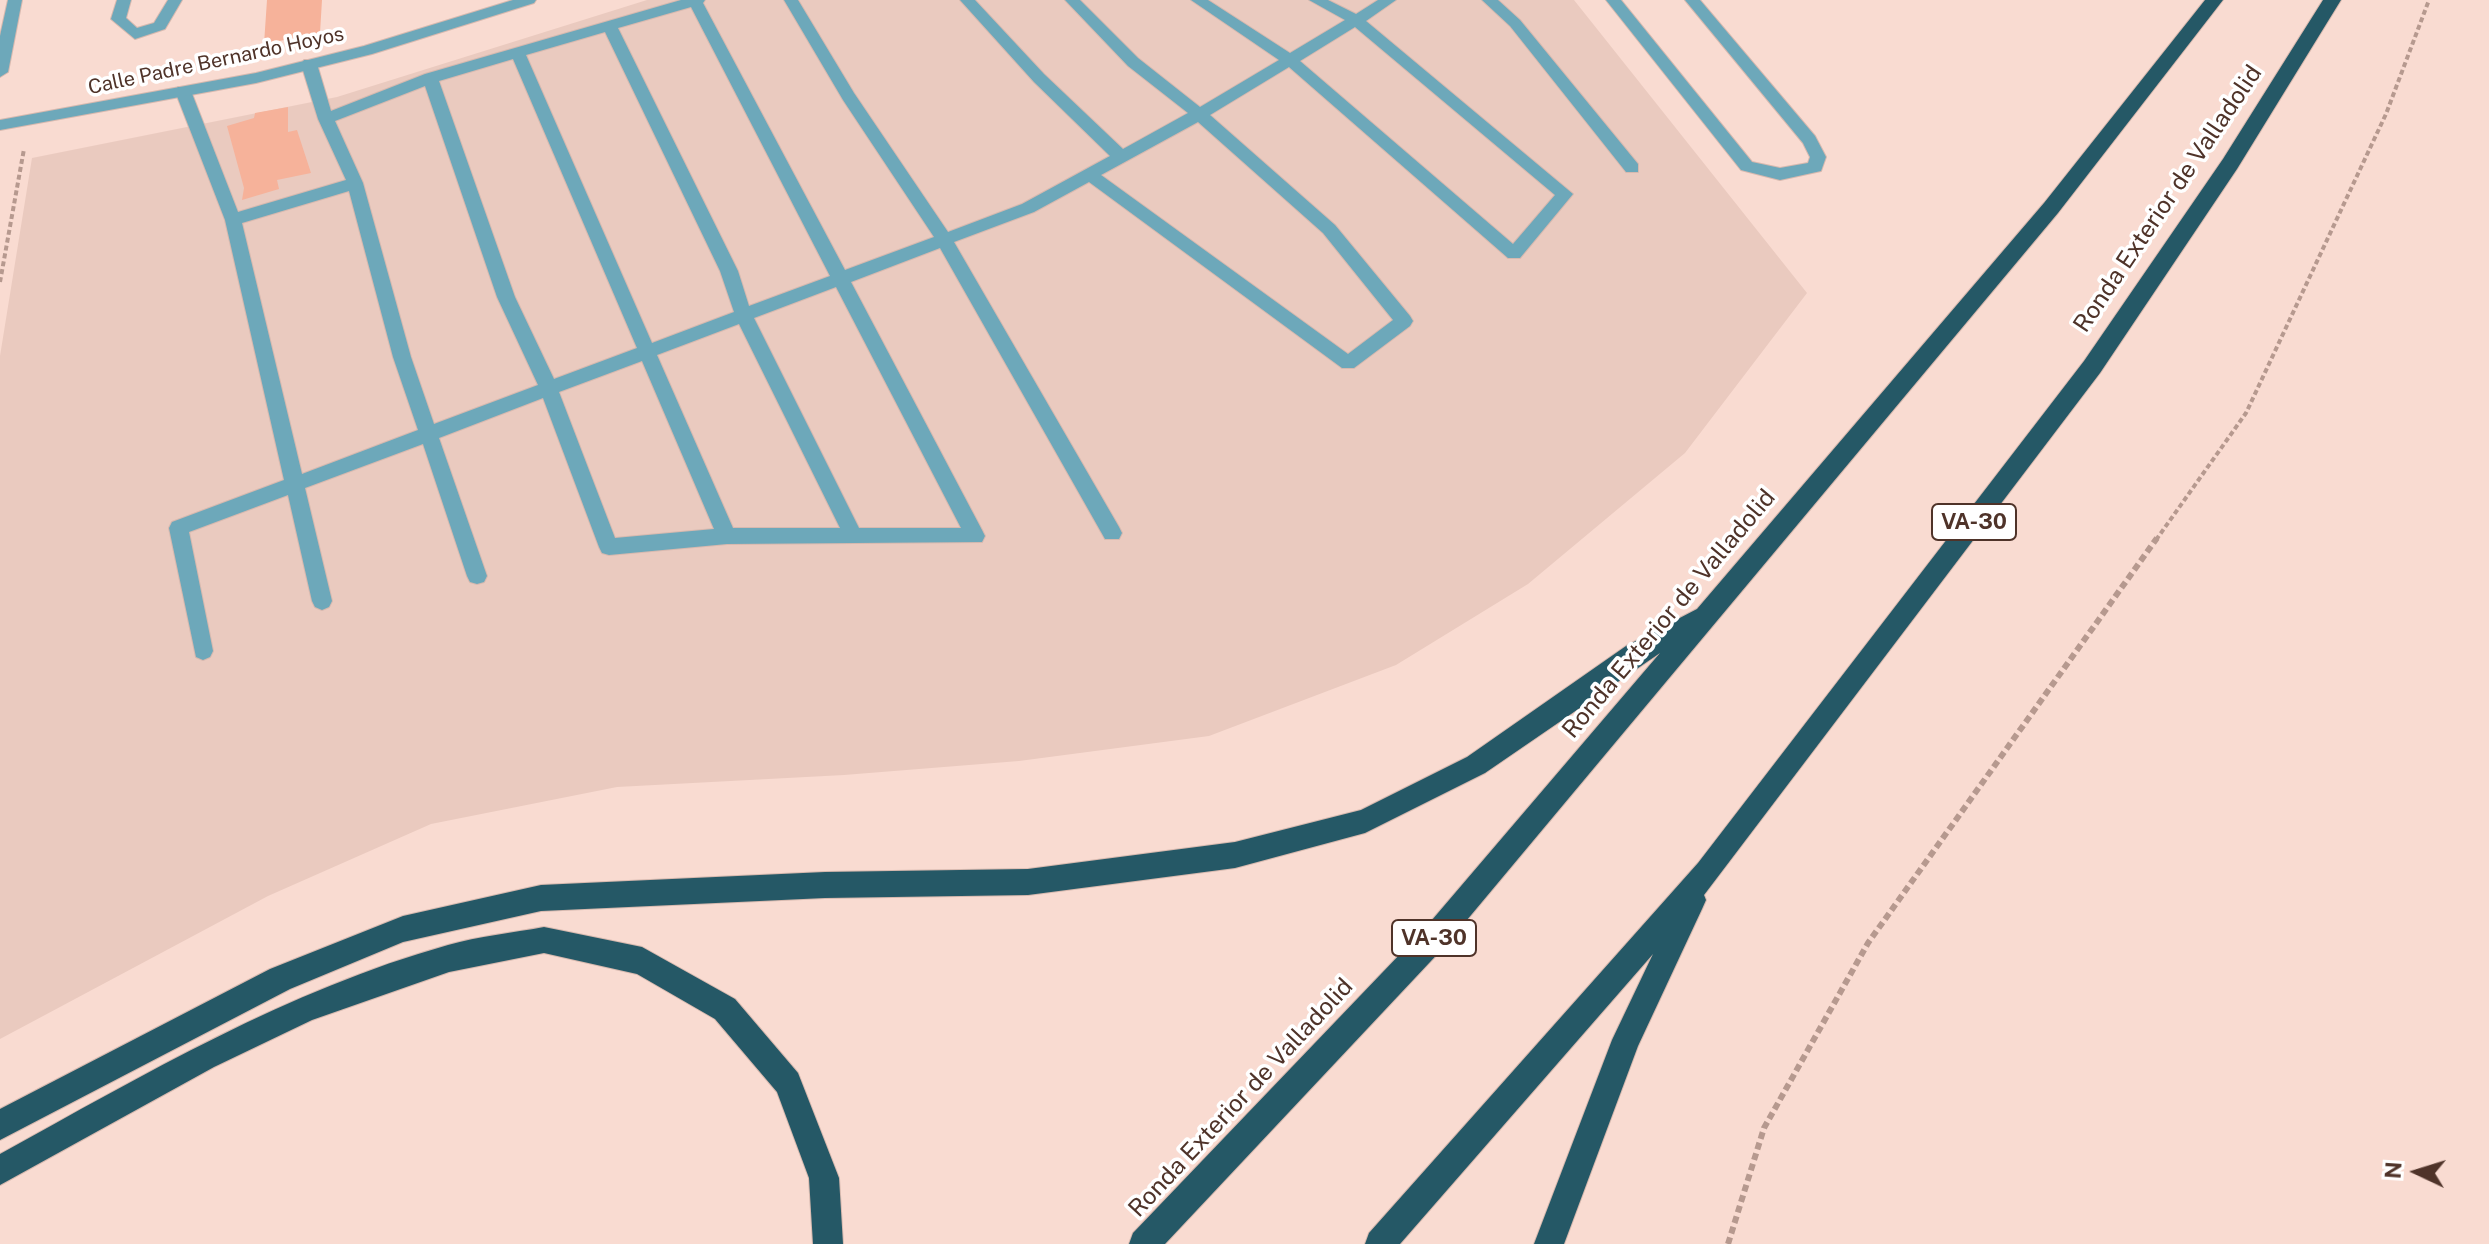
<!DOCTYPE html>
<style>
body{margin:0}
#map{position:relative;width:2489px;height:1244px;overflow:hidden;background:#f9dbd1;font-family:"Public Sans",sans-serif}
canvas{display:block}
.north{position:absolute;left:2377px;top:1132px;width:80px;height:80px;-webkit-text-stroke:6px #fff;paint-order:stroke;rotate:274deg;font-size:22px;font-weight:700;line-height:32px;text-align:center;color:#4f3329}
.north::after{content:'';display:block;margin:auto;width:28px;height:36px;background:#4f3329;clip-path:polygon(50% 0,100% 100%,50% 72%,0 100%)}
</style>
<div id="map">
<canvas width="2489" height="1244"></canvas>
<div class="north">N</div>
</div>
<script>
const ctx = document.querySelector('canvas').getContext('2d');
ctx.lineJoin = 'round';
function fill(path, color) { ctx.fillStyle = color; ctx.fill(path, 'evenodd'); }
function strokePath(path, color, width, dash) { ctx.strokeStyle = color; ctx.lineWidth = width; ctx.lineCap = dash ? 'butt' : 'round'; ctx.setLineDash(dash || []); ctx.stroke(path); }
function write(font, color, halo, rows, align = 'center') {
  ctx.font = font + ' "Public Sans",sans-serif'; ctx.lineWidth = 7; ctx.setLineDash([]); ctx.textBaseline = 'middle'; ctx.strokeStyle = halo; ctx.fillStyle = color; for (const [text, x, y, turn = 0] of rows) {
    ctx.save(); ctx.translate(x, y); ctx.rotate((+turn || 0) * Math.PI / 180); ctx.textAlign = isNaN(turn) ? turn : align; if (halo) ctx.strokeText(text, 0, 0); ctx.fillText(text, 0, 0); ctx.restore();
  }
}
const built = new Path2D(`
 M647 0H1574L1807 293 1685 453 1528 584 1396 665 1209 736 1019 761 844 775 617 787 431 824 268 896 0 1039V356L32 158 337 97Z`);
const building = new Path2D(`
 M267 0H322L320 33 264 44Z
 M288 107V132L297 130 311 173 277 180 279 189 242 200 244 188 227 126 254 118 255 113Z`);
const pathFar1 = new Path2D(`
 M0 282 24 149
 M2156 540 2246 413 2386 114 2429 0`);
const path = new Path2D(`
 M1728 1244 1764 1128 1868 943 2157 538`);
const lane = new Path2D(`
 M8 0H22L8 72 0 77V36Z
 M117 0H131L126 18 137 28 154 23 168 0H182L165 29 135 39 111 19Z
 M681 0H705L703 3 845 270 934 237 843 100 784 0H798L854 93 948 232 1022 204 1110 156 1034 82 960 0H975L1044 74 1123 149 1188 113 1128 66 1065 0H1080L1138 58 1200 107 1279 60 1191 0H1208L1290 53 1345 20 1309 0H1328L1356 14 1378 0H1396L1366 21 1573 194 1520 258H1508L1289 67 1210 115 1335 225 1410 316 1413 321 1410 326 1354 368H1342L1089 182 1034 212 954 242 1119 527 1122 533 1119 539H1105L940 248 851 282 982 530 985 536 982 542 727 544 609 555 602 553 599 547 543 398 439 438 487 576 484 582 477 584 470 582 467 576 423 444 305 488 332 601 329 607 322 610 315 607 312 601 288 495 189 532 213 651 210 657 203 660 196 657 169 528 172 522 284 480 225 220 175 91 178 87H188L191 91 238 212 346 180 318 119 301 64 304 60H314L317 64 331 111 425 74ZM691 7 830 276 749 306 738 271 618 28ZM1355 27 1555 195 1513 244 1300 61ZM605 32 720 271 734 312 652 343 526 55ZM513 59 637 348 554 379 515 297 439 81ZM425 86 497 297 538 385 434 424 411 357 363 183 335 121ZM1198 122 1323 233 1393 320 1348 354 1101 175ZM349 191 393 357 418 430 302 474 242 223ZM836 287 961 528H859L754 318ZM739 324 840 528H733L657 355ZM642 361 714 529 615 538 559 392Z
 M1482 0H1498L1520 20 1638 164V172H1626L1510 26Z`);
const street = new Path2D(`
 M513 0H536L534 3 372 54 256 83 0 130V120L256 73 364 46Z
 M1606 0H1621L1752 162 1780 168 1808 163 1810 157 1803 143 1685 0H1700L1815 136 1826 157 1821 171 1780 180 1741 170Z`);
const highway = new Path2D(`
 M2205 0H2223L2058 213 1446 945 1165 1244H1129L1133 1233 1426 927 1660 653 1485 773 1365 833 1235 868 1028 895 825 898 541 911 403 942 290 989 0 1140V1109L270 969 403 916 541 885 825 872 1028 869 1235 842 1361 810 1467 757 1626 646 1697 609 2044 203Z
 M2323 0H2341L2237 169 2100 373 1704 895 1706 900 1702 909 1638 1046 1564 1244H1534L1612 1040 1653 954 1400 1244H1365L1369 1233 1698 863 2084 361 2223 159Z
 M544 927 642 947 735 999 798 1073 839 1178 843 1244H813L809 1178 777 1092 715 1019 637 974 544 953 449 972 312 1020 214 1067 0 1185V1154C145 1074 288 990 448 945 479 936 512 933 544 927Z`);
const farStreetnames = [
 ["Calle Padre Bernardo Hoyos",216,61,-12]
];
const shields = [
 [1974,522,84],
 [1434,938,84]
];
const shieldNames = [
 ["VA-30",1974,522],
 ["VA-30",1434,938]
];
const streetNames = [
 ["Ronda Exterior de Valladolid",2168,199,-56],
 ["Ronda Exterior de Valladolid",1669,614,-50],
 ["Ronda Exterior de Valladolid",1241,1098,-47]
];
fill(built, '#eacabf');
fill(building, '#f6b29a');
strokePath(lane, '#d7b9af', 2);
strokePath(street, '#d7b9af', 2);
strokePath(highway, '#d7b9af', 2);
strokePath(pathFar1, '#b6998f', 4, [5, 3]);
strokePath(path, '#b6998f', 6, [7, 4]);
fill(lane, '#6da8ba');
fill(street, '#6da8ba');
fill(highway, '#255866');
write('20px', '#4f3329', '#fff', farStreetnames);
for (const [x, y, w] of shields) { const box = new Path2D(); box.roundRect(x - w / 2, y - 18, w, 36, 6); ctx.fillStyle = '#fff'; ctx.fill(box); strokePath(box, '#4f3329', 2); }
write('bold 22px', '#4f3329', null, shieldNames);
write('24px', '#4f3329', '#fff', streetNames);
</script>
